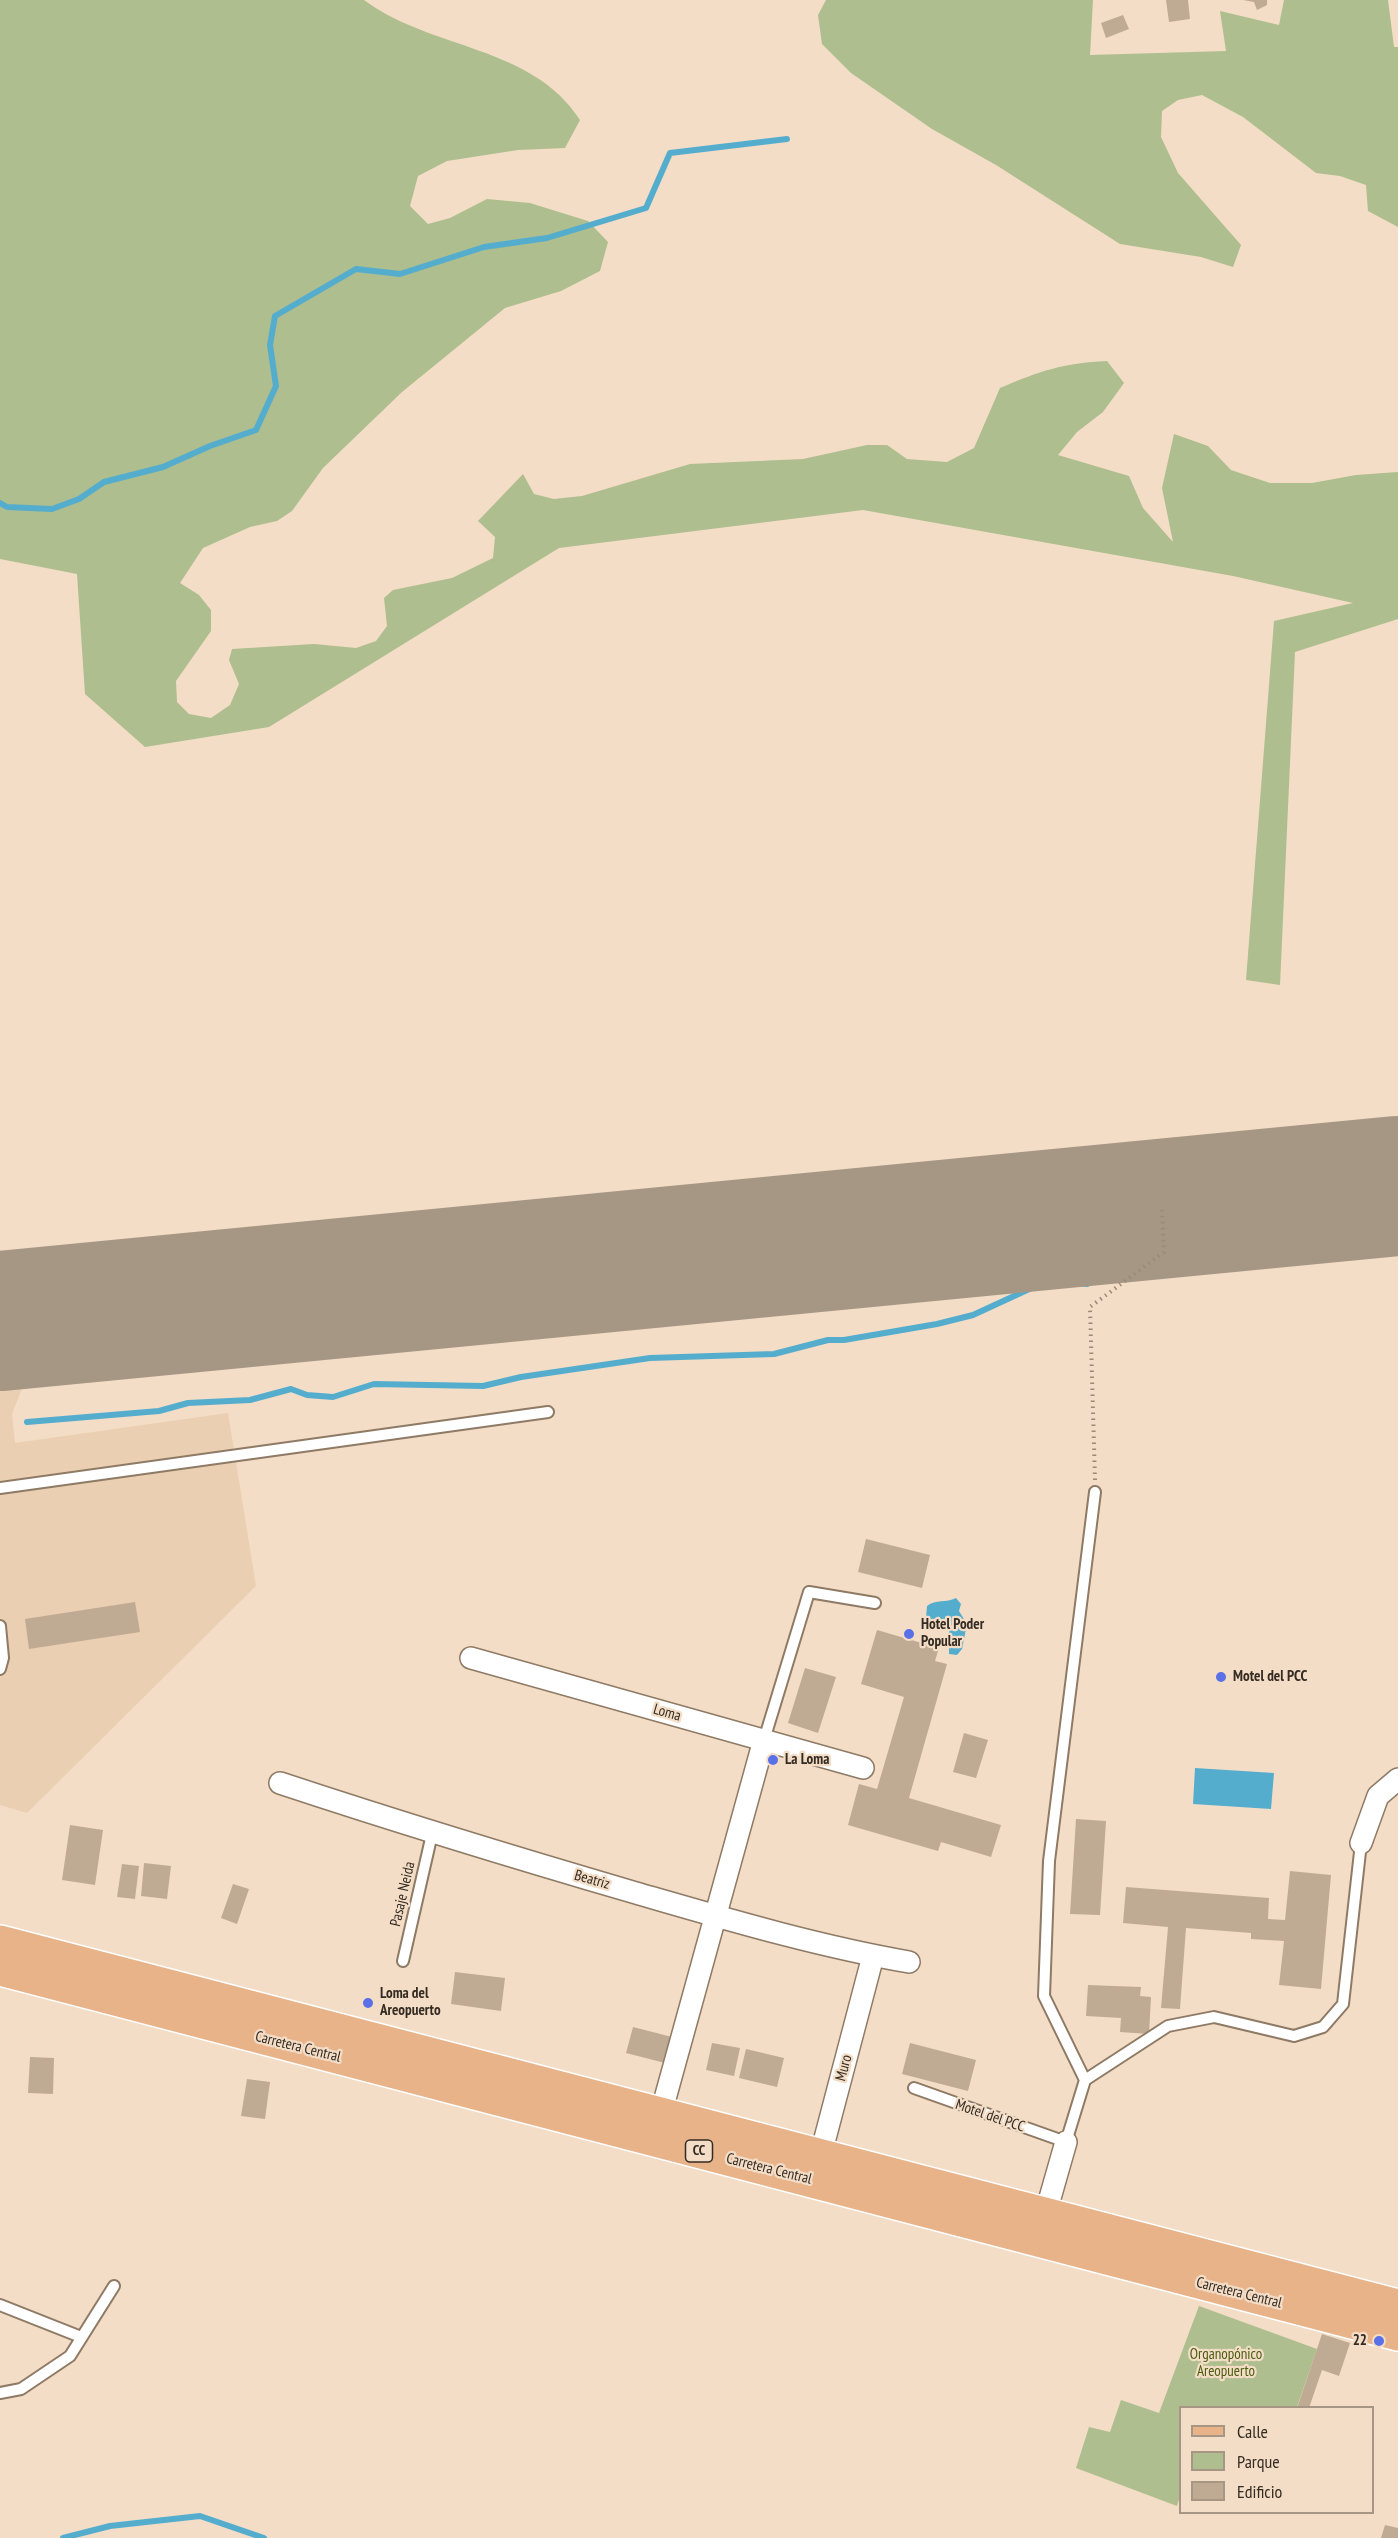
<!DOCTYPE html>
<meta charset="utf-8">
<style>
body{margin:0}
#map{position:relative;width:1398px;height:2538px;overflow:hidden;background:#f3ddc6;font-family:"PT Sans Narrow",sans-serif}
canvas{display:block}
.legend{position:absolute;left:1179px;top:2406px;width:195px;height:108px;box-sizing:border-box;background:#f3ddc6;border:2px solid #a79684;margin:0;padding:8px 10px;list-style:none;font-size:18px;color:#342b22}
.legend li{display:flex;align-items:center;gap:12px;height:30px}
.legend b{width:30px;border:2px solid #a79684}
</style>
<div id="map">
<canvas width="1398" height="2538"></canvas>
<ul class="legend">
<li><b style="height:8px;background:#e9b38a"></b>Calle</li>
<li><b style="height:16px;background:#aebe8e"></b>Parque</li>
<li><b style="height:16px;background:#bfab94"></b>Edificio</li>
</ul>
</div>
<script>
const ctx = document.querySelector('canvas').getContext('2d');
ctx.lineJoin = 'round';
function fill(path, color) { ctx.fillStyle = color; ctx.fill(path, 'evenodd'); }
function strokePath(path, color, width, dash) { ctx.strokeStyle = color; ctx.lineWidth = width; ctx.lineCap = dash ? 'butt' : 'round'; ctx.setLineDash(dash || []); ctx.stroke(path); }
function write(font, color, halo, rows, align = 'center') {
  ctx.font = font + ' "PT Sans Narrow",sans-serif'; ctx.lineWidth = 4.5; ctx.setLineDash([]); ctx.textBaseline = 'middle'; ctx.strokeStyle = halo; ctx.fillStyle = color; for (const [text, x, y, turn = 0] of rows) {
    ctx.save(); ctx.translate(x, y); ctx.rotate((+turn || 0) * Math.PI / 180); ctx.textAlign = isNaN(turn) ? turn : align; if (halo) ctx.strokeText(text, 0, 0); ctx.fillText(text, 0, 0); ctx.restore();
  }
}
const built = new Path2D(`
 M1398 1145V1228L30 1368 12 1414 15 1443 228 1413 256 1586 27 1813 0 1805V1294Z`);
const green = new Path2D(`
 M0 0H364C431 50 532 45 580 120L565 148 518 150 447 161 418 176 410 206 428 224 450 218 487 199 530 203 588 221 608 242 600 271 561 291 505 308 402 392 323 468 292 511 277 521 250 527 203 548 180 583 199 595 211 610V631L176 681 177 702 189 714 211 718 230 705 239 684 229 660 232 649 314 644 356 648 376 641 387 626 384 598 393 590 452 578 493 558 495 537 478 521 523 474 534 494 554 499 582 496 690 464 803 459 867 445H887L907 459 947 462 974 448 1000 388C1040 371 1063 363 1107 361L1124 383 1103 412 1077 432 1058 455 1129 476 1143 508 1173 542 1162 488 1174 434 1208 446 1231 470 1270 483H1312L1356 475 1398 472V619L1295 652 1280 985 1246 980 1274 621 1353 603 1233 576 863 510 559 548 269 727 145 747 85 694 77 574 0 559Z
 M826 0H1093L1090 55 1226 51 1220 11 1279 25 1284 0H1388L1394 47H1398V227L1368 211 1366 185 1340 176 1316 173 1243 117 1202 95 1178 100 1162 111 1161 137 1178 173 1241 245 1233 267 1201 257 1120 244 996 165 932 129 851 73 822 44 818 15Z
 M1199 2306 1317 2349 1297 2407 1180 2408V2496L1177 2506 1076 2468 1089 2427 1110 2432 1121 2400 1159 2413Z`);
const water = new Path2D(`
 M956 1598 961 1604 959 1611 967 1624 962 1649 957 1655 949 1654V1631L931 1626 926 1618 927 1606C936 1599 946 1603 956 1598Z
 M1195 1768 1274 1773 1271 1809 1193 1804Z`);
const stream = new Path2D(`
 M0 503 7 507 52 509 79 499 104 482 163 467 210 446 256 430 276 386 270 345 275 316 356 269 400 274 484 247 547 238 646 208 670 153 787 139
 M27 1422 159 1411 188 1403 250 1400 291 1389 307 1395 333 1397 374 1384 483 1386 521 1377 650 1358 774 1354 828 1340H844L937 1324 973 1315 1051 1279 1087 1284 1123 1267
 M63 2538 110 2526 200 2516 264 2538`);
const runway = new Path2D(`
 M0 1321 1398 1186`);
const building = new Path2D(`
 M1166 0H1188L1190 19 1169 22Z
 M1243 0H1267V5L1257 10 1254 2Z
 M1123 15 1129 29 1106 38 1101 23Z
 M866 1539 930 1555 922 1588 858 1572Z
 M135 1602 140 1632 29 1649 25 1619Z
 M877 1630 939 1648 935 1661 947 1664 909 1798 1001 1825 991 1857 941 1842 938 1851 848 1825 859 1784 877 1789 904 1697 861 1684Z
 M805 1668 836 1677 818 1733 788 1723Z
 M964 1733 988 1740 976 1778 953 1772Z
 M1076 1819 1106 1821 1100 1915 1070 1914Z
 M70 1825 103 1830 95 1885 62 1880Z
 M144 1863 171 1866 167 1899 141 1896Z
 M122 1864 139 1866 135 1899 117 1897Z
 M1290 1871 1331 1875 1321 1989 1279 1985 1284 1941 1251 1939V1933L1186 1928 1180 2009 1161 2008 1168 1927 1123 1923 1126 1887 1269 1898 1268 1919 1285 1920Z
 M233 1884 249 1889 237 1924 221 1918Z
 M455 1972 505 1978 501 2011 451 2004Z
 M1088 1985 1141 1987 1140 1996 1151 1997 1149 2034 1120 2032 1121 2018 1086 2016Z
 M633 2027 672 2037 665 2063 626 2053Z
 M712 2043 740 2048 734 2076 706 2070Z
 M910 2043 976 2060 968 2091 902 2074Z
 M746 2049 784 2058 777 2087 739 2078Z
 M30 2057 54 2058 53 2094 28 2093Z
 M247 2079 270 2082 265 2119 241 2116Z
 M1322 2334 1350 2343 1339 2376 1322 2370 1309 2408H1297Z
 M1385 2525 1398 2528V2538H1381Z`);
const path = new Path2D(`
 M1095 1480 1090 1307 1164 1252 1162 1209`);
const lane = new Path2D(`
 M0 1488 548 1412
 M0 1626 3 1658 0 1669
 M764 1740 809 1592 875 1603
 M403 1961 432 1834
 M1085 2080 1044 1996 1049 1861 1095 1492
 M914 2088 1066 2142 1085 2080 1168 2026 1214 2017 1294 2036 1323 2027 1343 2004 1361 1843
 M0 2305 81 2337
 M0 2393 21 2389 70 2356 114 2286`);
const street = new Path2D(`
 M471 1658 863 1768
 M280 1783C398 1822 516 1858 636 1893 726 1919 817 1946 909 1962
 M1361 1843 1378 1796 1398 1779
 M658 2124 764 1740
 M818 2165 873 1956
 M1042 2226 1066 2142`);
const primary = new Path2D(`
 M0 1942 1398 2306
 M0 1969 1398 2334`);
const markers = [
 [909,1634,6,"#5970e6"],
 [1221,1677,6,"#5970e6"],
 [773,1760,6,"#5970e6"],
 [368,2003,6,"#5970e6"],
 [1379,2341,6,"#5970e6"]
];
const shields = [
 [699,2151,27]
];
const shieldNames = [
 ["CC",699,2151]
];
const poiNames = [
 ["Hotel Poder",921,1625],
 ["Popular",921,1642],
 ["Motel del PCC",1233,1677],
 ["La Loma",785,1760],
 ["Loma del",380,1994],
 ["Areopuerto",380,2011],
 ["22",1367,2341,"right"]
];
const streetNames = [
 ["Loma",667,1713,16],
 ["Beatriz",592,1880,16],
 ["Pasaje Neida",403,1894,-77],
 ["Carretera Central",298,2047,14],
 ["Muro",844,2068,-75],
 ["Motel del PCC",990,2116,19],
 ["Carretera Central",769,2169,14],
 ["Carretera Central",1239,2293,14]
];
const parkNames = [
 ["Organopónico",1226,2355],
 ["Areopuerto",1226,2372]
];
fill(built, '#eacfb2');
fill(green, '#aebe8e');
fill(water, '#55adce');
strokePath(stream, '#55adce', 6);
strokePath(runway, '#a69684', 140);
fill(building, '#bfab94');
strokePath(lane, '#8e7a65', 14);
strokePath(street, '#8e7a65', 24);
strokePath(primary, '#fff', 36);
strokePath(path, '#9a8a79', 4, [1.5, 4.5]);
strokePath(lane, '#fff', 10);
strokePath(street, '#fff', 21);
strokePath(primary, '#e9b38a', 33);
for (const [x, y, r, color] of markers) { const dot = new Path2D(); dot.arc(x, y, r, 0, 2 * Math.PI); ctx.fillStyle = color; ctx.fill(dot); strokePath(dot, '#f3ddc6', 2); }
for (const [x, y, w] of shields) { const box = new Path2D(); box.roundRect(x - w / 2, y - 11, w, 22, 4.5); ctx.fillStyle = '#f3ddc6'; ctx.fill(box); strokePath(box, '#342b22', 1.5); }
write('bold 14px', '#342b22', null, shieldNames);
write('bold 15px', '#342b22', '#f3ddc6', poiNames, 'left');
write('15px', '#342b22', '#f3ddc6', streetNames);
write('15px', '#4a5d10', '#f3ddc6', parkNames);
</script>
